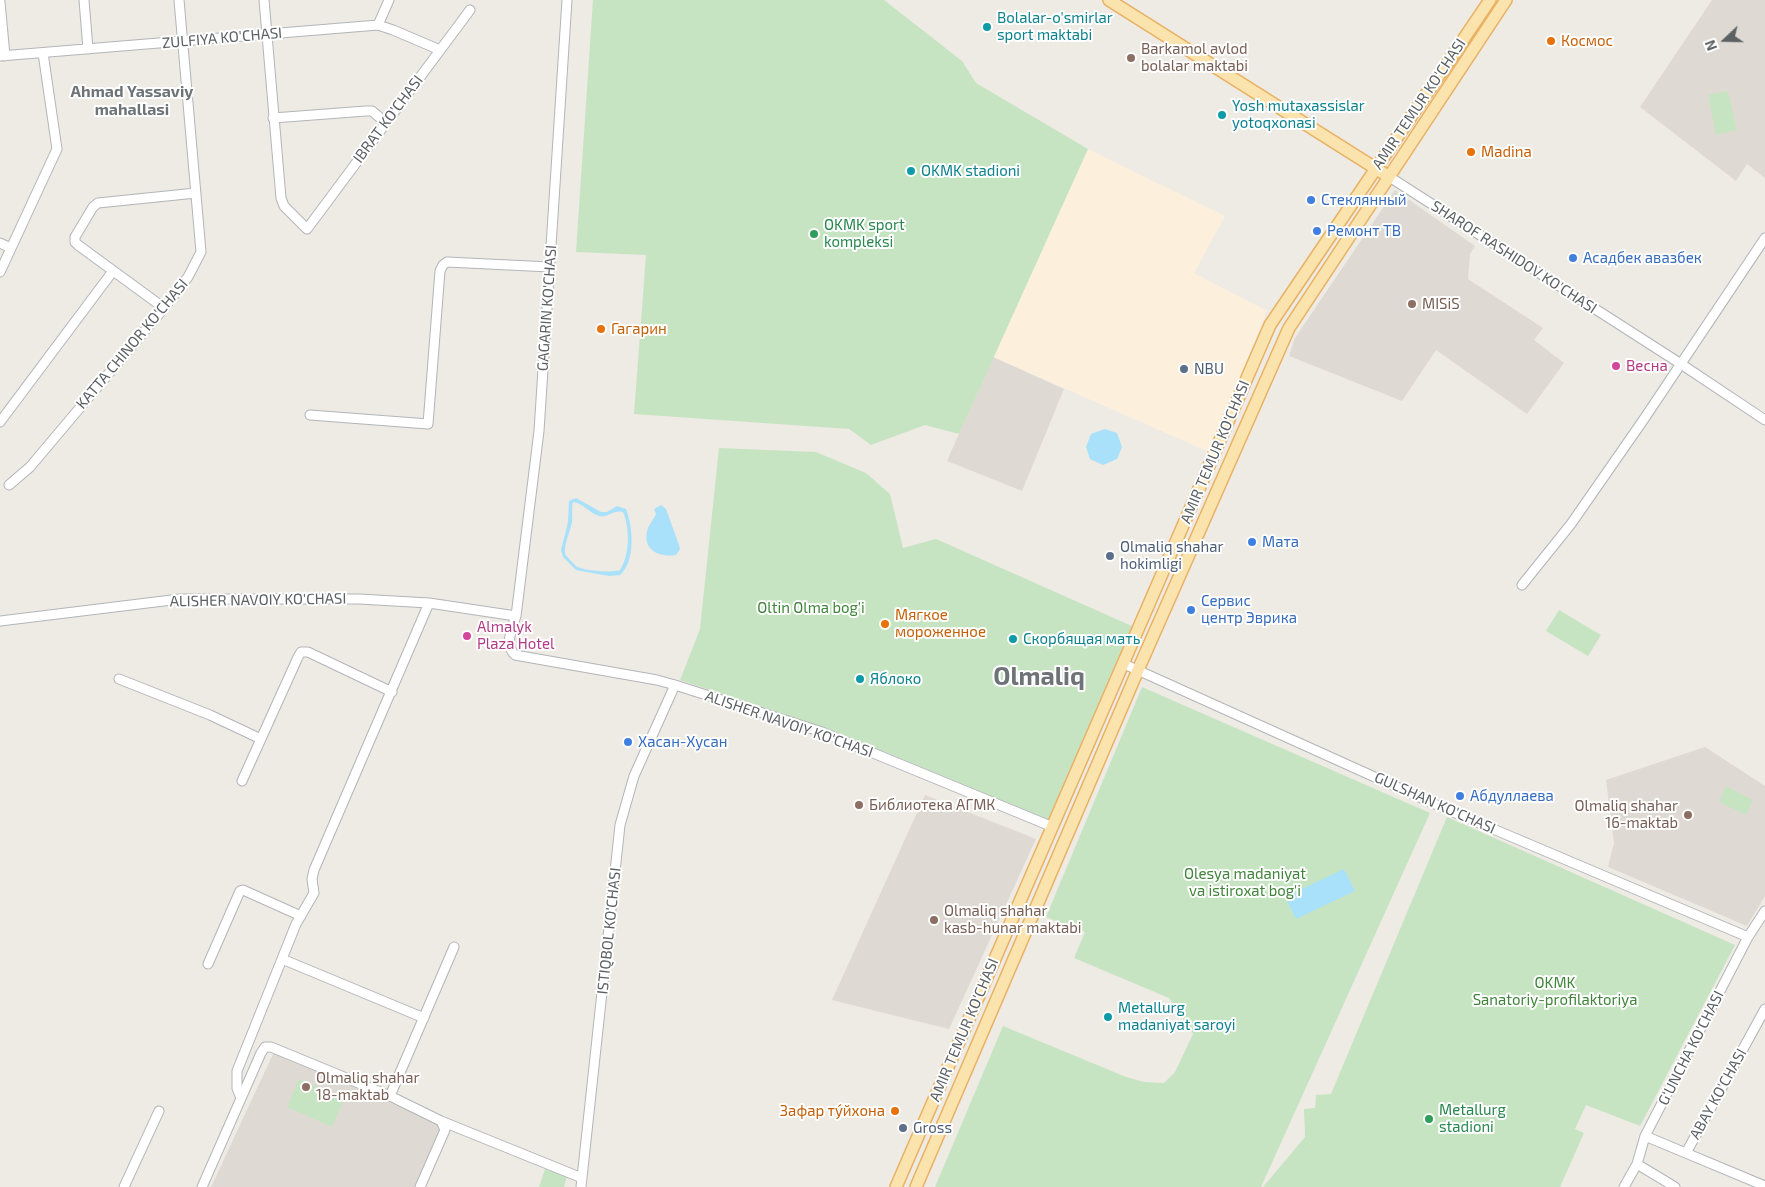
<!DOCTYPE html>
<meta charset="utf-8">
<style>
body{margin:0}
#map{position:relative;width:1765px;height:1187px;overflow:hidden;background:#eeeae4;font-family:"Exo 2",sans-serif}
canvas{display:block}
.north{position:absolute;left:1700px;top:15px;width:50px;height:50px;-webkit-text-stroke:4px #fff;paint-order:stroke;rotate:249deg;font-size:14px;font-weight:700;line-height:20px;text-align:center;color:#5c6164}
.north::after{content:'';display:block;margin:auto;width:18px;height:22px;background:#5c6164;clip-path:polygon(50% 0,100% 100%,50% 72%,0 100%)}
</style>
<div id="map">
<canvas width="1765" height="1187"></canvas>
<div class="north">N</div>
</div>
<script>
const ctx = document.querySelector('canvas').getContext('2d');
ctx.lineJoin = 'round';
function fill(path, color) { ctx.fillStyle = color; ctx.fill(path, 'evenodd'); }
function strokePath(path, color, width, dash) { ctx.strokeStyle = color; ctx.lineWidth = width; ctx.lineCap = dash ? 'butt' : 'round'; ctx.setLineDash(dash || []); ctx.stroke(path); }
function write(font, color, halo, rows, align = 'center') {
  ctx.font = font + ' "Exo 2",sans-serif'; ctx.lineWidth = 4; ctx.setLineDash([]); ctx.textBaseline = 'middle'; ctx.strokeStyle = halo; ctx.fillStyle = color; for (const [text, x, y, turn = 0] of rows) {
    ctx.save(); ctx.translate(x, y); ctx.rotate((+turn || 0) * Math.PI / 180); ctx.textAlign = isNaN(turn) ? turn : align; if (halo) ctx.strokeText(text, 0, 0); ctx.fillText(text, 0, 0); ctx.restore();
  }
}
const commercial = new Path2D(`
 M1088 149 1225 216 1194 273 1267 311 1209 452 993 357Z`);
const education = new Path2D(`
 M1712 0H1765V178L1747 164 1736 181 1640 107Z
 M1395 190 1475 246 1470 254 1468 279 1543 328 1534 340 1564 363 1527 414 1436 350 1402 401 1289 356 1295 338Z
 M993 357 1064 389 1022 491 947 461Z
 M1705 747 1765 786V896L1747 926 1608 867 1614 843 1606 780Z
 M925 795 1036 839 949 1029 832 1000Z
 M274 1052 437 1123 440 1132 415 1187H211Z`);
const green = new Path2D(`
 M593 0H884L962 61 976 83 1088 149 959 434 925 425 871 445 849 429 634 414 646 255 576 252Z
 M1728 91 1737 130 1716 135 1708 95Z
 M719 448 816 452 866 473 890 494 903 548 936 539 1134 627 1052 821 839 733 680 680 700 629Z
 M1559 610 1601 635 1588 656 1546 631Z
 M1142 687 1430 813 1261 1187H935L1003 1026 1126 1077 1144 1082 1164 1083 1175 1072 1193 1034 1169 998 1074 958 1085 932 1046 917Z
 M1726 786 1753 800 1746 815 1719 802Z
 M1447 817 1735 945 1640 1126 1586 1105 1575 1129 1584 1133 1560 1187H1263L1305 1137 1304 1109 1315 1108 1316 1095 1331 1094Z
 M299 1079 344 1099 332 1127 287 1107Z
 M545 1169 567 1176 564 1187H539Z`);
const water = new Path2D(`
 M1105 429 1117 433 1122 447 1117 459 1103 465 1090 459 1086 447 1091 434Z
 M576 498 601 512H607L617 506 626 509C633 527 636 561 620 575L609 576 581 571 576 570 563 557 561 550 568 522 569 501ZM573 502C583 503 589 513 599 516 608 518 614 509 623 512 630 528 630 555 620 570 613 573 583 571 576 566 572 562 568 558 565 554 564 543 570 533 572 522 573 515 571 509 573 502Z
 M661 505 666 509 679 545 680 549 676 555C657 558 641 548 648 528 650 523 654 519 656 514L654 509Z
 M1344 869 1355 891 1296 919 1285 897Z`);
const minor = new Path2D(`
 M84 0 88 49
 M264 0 281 198 284 206 307 229 470 10
 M567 0 539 431 516 616C512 629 504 645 515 655L657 680 675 685 822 732 1053 827
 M0 2 5 56
 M378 25 389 0
 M0 56 378 25 393 30 440 50
 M273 118 366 111H372L385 122
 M1388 176 1681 364 1765 420
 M0 243 11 248
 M0 272 57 149 43 53
 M164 308 78 245 75 242V237L93 207 98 203 196 193
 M310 415 428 424 440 271 443 265 447 262 550 267
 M0 422 113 271
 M9 485 30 467 164 308 188 277 201 252 179 0
 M1522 585 1571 524 1644 419 1765 238
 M0 621 180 599H359L429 603 516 616
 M1124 664 1439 806 1748 937
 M119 679 210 715 261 739
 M242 781 298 657 301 652H308L392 692
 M282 959 424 1018
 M208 964 240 891 243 890 301 916
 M390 1096 454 947
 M241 1098 237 1088V1071L296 924 314 893 312 879 314 870 429 603
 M1645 1136 1765 1186
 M1686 1153 1765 1009
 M1637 1164 1675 1187
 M124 1187 159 1111
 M202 1187 261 1053 265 1047H271L390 1096 441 1121 582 1178
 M420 1187 445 1130 441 1121
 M581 1187 620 825 634 776 675 685
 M1624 1187 1637 1164 1645 1136 1748 937 1765 911`);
const major = new Path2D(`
 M1109 0 1383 173
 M896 1187 1270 325 1490 0
 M916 1187 1138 670 1289 328 1506 0`);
const markers = [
 [987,27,5,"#0f9aa8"],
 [1551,41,5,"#e8710a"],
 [1131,58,5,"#8d6e63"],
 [1222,115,5,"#0f9aa8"],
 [1471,152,5,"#e8710a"],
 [911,171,5,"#0f9aa8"],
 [1311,200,5,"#3f7fe0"],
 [1317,231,5,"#3f7fe0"],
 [814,234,5,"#2e9e5b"],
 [1573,258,5,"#3f7fe0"],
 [1412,304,5,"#8d6e63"],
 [601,329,5,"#e8710a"],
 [1616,366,5,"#d1479c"],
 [1184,369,5,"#5c6f8a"],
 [1252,542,5,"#3f7fe0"],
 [1110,556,5,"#5c6f8a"],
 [1191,610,5,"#3f7fe0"],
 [885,624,5,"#e8710a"],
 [467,636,5,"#d1479c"],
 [1013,639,5,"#0f9aa8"],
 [860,679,5,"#0f9aa8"],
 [628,742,5,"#3f7fe0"],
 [1460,796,5,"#3f7fe0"],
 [859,805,5,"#8d6e63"],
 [1688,815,5,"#8d6e63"],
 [934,920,5,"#8d6e63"],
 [1108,1017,5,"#0f9aa8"],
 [306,1087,5,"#8d6e63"],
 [895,1111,5,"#e8710a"],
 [1429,1119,5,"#2e9e5b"],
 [903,1128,5,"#5c6f8a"]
];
const cultureNames = [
 ["Bolalar-o'smirlar",997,18],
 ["sport maktabi",997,35],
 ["Yosh mutaxassislar",1232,106],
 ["yotoqxonasi",1232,123],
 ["OKMK stadioni",921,171],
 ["Скорбящая мать",1023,639],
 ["Яблоко",870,679],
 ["Metallurg",1118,1008],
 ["madaniyat saroyi",1118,1025]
];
const streetNames = [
 ["ZULFIYA KO'CHASI",222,38,-5],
 ["AMIR TEMUR KO'CHASI",1419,104,-56],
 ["IBRAT KO'CHASI",388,119,-53],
 ["SHAROF RASHIDOV KO'CHASI",1514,257,33],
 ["GAGARIN KO'CHASI",547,308,-86],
 ["KATTA CHINOR KO'CHASI",132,344,-50],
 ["AMIR TEMUR KO'CHASI",1215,452,-67],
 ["ALISHER NAVOIY KO'CHASI",258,600,-1],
 ["ALISHER NAVOIY KO'CHASI",789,724,19],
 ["GULSHAN KO'CHASI",1435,803,24],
 ["ISTIQBOL KO'CHASI",609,931,-84],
 ["AMIR TEMUR KO'CHASI",964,1030,-67],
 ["G‘UNCHA KO'CHASI",1691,1048,-63],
 ["ABAY KO'CHASI",1718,1094,-61]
];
const foodNames = [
 ["Космос",1561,41],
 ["Madina",1481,152],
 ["Гагарин",611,329],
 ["Мягкое",895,615],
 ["мороженное",895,632],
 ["Зафар тýйхона",885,1111,"right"]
];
const educationNames = [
 ["Barkamol avlod",1141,49],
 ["bolalar maktabi",1141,66],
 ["MISiS",1422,304],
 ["Библиотека АГМК",869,805],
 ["Olmaliq shahar",1678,806,"right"],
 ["16-maktab",1678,823,"right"],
 ["Olmaliq shahar",944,911],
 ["kasb-hunar maktabi",944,928],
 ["Olmaliq shahar",316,1078],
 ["18-maktab",316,1095]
];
const shopNames = [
 ["Стеклянный",1321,200],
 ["Ремонт ТВ",1327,231],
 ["Асадбек авазбек",1583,258],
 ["Мата",1262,542],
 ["Сервис",1201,601],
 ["центр Эврика",1201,618],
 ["Хасан-Хусан",638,742],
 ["Абдуллаева",1470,796]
];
const leisureNames = [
 ["OKMK sport",824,225],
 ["kompleksi",824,242],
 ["Metallurg",1439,1110],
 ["stadioni",1439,1127]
];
const hotelNames = [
 ["Весна",1626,366],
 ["Almalyk",477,627],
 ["Plaza Hotel",477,644]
];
const serviceNames = [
 ["NBU",1194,369],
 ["Olmaliq shahar",1120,547],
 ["hokimligi",1120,564],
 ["Gross",913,1128]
];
const parkNames = [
 ["Oltin Olma bog'i",811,608],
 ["Olesya madaniyat",1245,874],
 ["va istiroxat bog'i",1245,891],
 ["OKMK",1555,983],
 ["Sanatoriy-profilaktoriya",1555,1000]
];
const neighbourhoodNames = [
 ["Ahmad Yassaviy",132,92],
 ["mahallasi",132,110]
];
const townNames = [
 ["Olmaliq",1039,677]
];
fill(commercial, '#fcf0dc');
fill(education, '#dedad3');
fill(green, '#c7e4c2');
fill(water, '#a9e1fa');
strokePath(minor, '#b2b5b9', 11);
strokePath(major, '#e9b163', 14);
strokePath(minor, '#fff', 9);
strokePath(major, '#fae3ad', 11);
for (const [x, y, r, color] of markers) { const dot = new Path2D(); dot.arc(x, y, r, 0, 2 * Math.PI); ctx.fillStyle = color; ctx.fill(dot); strokePath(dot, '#fff', 2); }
write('15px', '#0d838f', '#fff', cultureNames, 'left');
write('15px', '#5c6164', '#fff', streetNames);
write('15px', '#c56008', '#fff', foodNames, 'left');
write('15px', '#785e54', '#fff', educationNames, 'left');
write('15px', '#366cbe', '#fff', shopNames, 'left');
write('15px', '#27864d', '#fff', leisureNames, 'left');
write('15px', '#b23c85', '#fff', hotelNames, 'left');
write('15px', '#4e5e75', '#fff', serviceNames, 'left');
write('15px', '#41843b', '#fff', parkNames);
write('bold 16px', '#6d7376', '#fff', neighbourhoodNames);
write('bold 25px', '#6d7376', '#fff', townNames);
</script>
